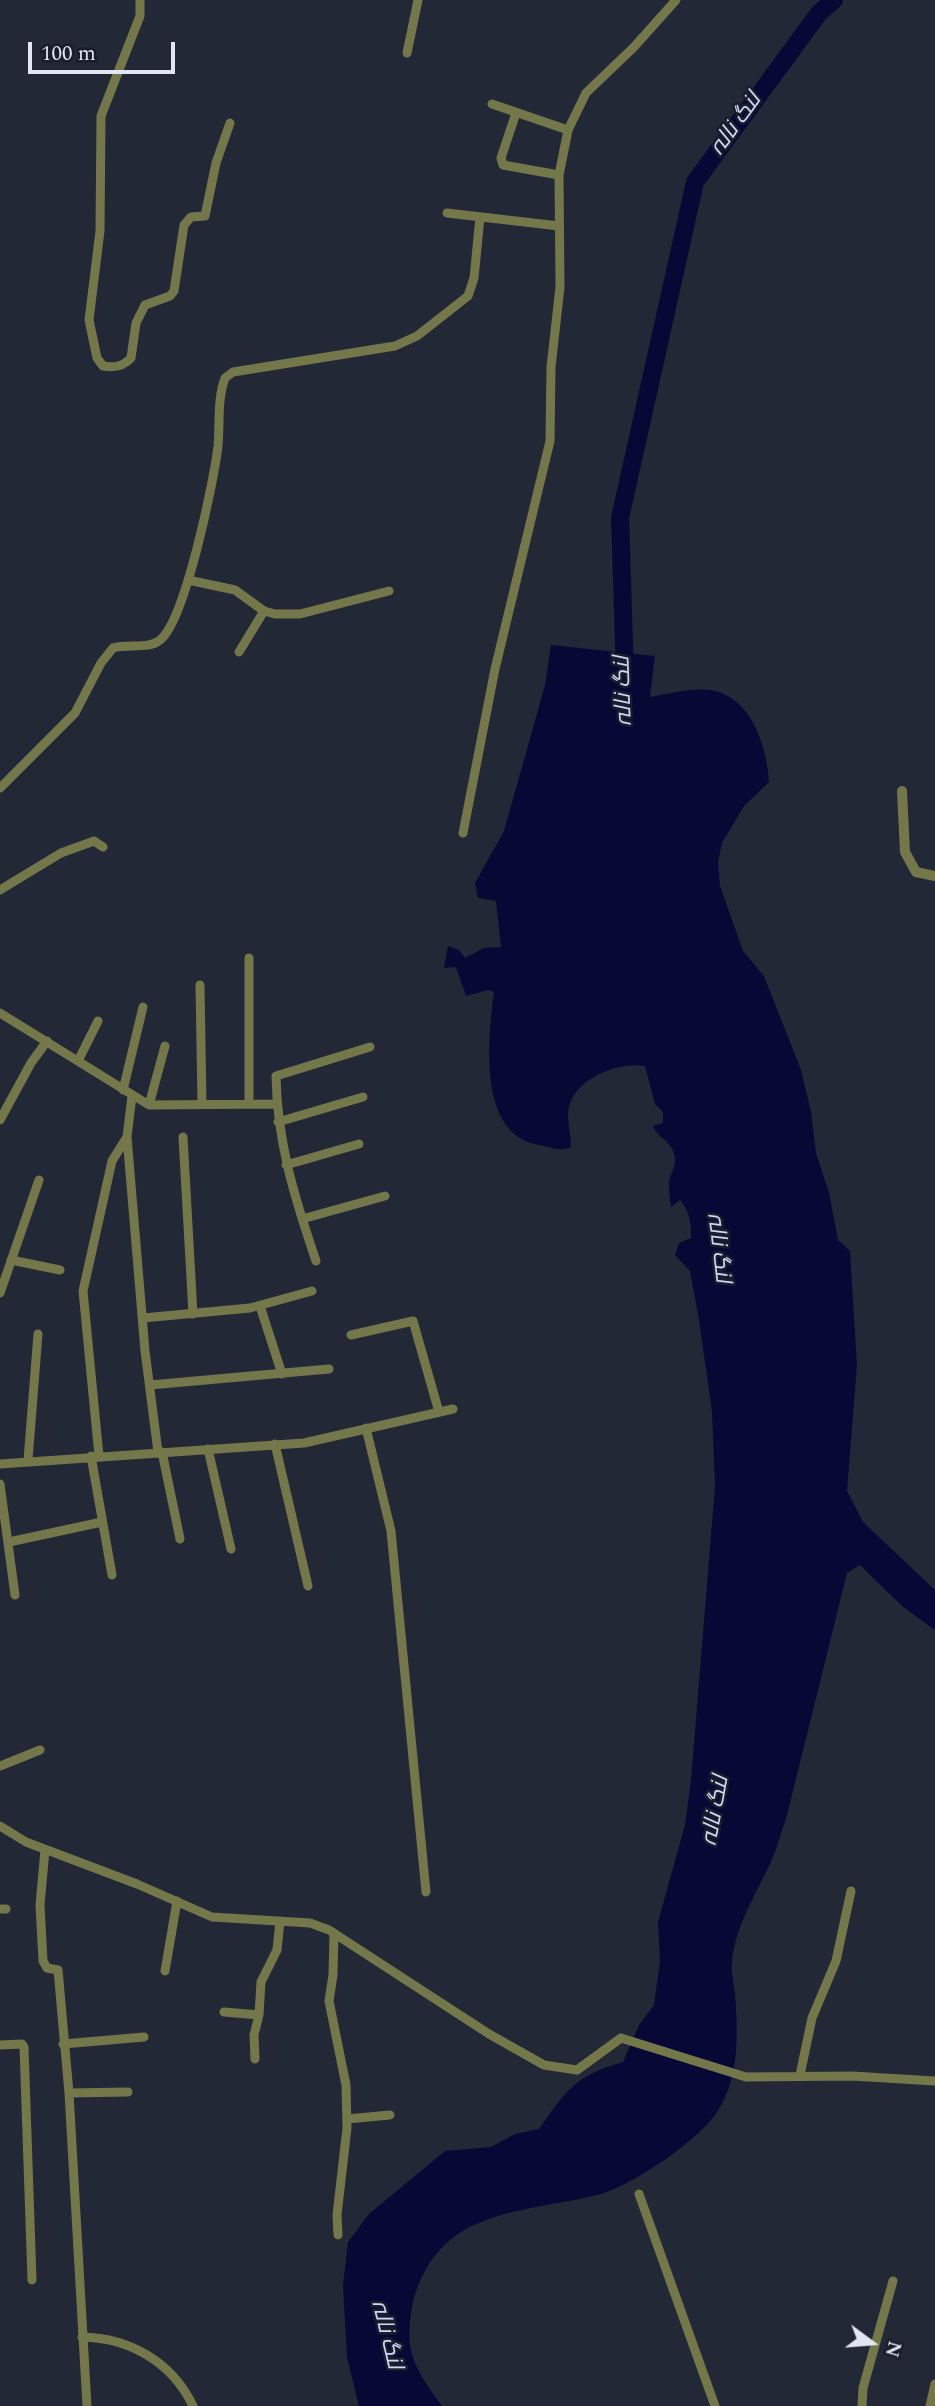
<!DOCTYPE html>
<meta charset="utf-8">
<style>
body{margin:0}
#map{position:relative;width:935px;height:2406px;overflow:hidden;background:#232837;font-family:Spectral,serif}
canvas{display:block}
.north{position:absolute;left:837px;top:2308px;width:70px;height:70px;-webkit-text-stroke:5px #1a1e2c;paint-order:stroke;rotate:106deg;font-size:19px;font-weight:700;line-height:28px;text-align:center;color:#e2e6f0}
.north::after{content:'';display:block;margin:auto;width:24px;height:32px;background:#e2e6f0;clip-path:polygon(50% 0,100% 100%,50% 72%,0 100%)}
.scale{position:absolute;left:28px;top:42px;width:147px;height:32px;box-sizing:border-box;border:4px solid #e2e6f0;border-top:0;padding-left:9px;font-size:21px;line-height:24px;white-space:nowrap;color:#e2e6f0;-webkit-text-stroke:5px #1a1e2c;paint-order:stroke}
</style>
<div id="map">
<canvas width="935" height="2406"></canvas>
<div class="north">N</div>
<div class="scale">100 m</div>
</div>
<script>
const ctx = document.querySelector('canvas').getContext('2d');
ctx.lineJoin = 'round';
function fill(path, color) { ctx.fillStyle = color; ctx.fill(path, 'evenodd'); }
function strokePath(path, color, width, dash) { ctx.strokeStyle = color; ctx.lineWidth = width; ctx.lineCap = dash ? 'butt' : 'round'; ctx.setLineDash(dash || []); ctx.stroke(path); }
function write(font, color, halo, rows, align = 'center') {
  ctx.font = font + ' Spectral,Cairo,serif'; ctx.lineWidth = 5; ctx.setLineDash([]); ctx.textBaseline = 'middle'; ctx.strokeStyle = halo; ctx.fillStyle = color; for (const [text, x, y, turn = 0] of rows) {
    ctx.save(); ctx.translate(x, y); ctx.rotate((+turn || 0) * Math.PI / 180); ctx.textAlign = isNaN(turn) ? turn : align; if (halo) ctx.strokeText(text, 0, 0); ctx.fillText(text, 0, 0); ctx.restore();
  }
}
const water = new Path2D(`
 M551 645 655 656 650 697C668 694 690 688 709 690 751 695 767 746 769 782L744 806 722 843 718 862 720 886 743 951 764 976 801 1070 811 1112 816 1153 829 1193 838 1240 850 1251 857 1365 847 1491 863 1522 935 1590V1630L903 1607 860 1565 847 1573 786 1819C781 1832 778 1846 772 1859 758 1892 735 1925 732 1962 731 1972 734 1984 735 1994 738 2034 740 2077 717 2112 698 2141 634 2184 601 2194 559 2205 512 2207 472 2226 427 2247 406 2297 410 2345 413 2367 429 2388 442 2406H359L347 2357 343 2285 348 2242 369 2214 445 2151 491 2147 515 2134 539 2129C567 2090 574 2076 623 2062L639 2025 654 2005 660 1961 658 1922 685 1825 691 1780 715 1486 712 1411 699 1320 690 1271 675 1255 679 1243 691 1238C691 1222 690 1212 680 1200L671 1207C670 1199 669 1191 669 1184 670 1170 681 1164 671 1147 665 1138 657 1136 653 1126L663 1123V1112L655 1104 645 1066C618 1061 569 1080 568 1114 568 1124 571 1136 571 1147 559 1152 551 1147 539 1145 477 1135 488 1037 494 992L488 990 466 996 456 967 444 968 448 946 459 950 465 958 484 948 501 947 496 901 478 898 475 883 504 831 545 685Z`);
const river = new Path2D(`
 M625 675 620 518 695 182 819 13 834 0`);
const minor = new Path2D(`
 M140 0V16L101 116 100 231 89 320 97 358 103 366C114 368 123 367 131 358L136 323 145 305 170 296 174 291 184 225 191 217 205 216 216 163 230 123
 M407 53 418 0
 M492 104 568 130
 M516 113 501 158 503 165 559 175
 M447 213 559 226
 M188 580 235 590 264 611 275 614H300L389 591
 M239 652 264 611
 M0 788 75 713 101 663 113 648C127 643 148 650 160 640 185 621 214 481 218 446 220 423 217 400 225 378L233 372 395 346 417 336 468 296 474 278 480 217
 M463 833 495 669 550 441 551 367 560 287 559 175 568 130 586 93 634 47 676 0
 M0 890 61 853 94 841 103 847
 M200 985 202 1104
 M0 1013 149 1105 277 1104
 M79 1059 98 1021
 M123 1090 143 1007
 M249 1104V958
 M149 1105 165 1046
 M0 1120 31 1063 47 1041
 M278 1122 363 1097
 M127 1137 145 1351 158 1452
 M183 1137 193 1314
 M286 1165 359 1144
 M302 1219 385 1196
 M11 1260 60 1270
 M316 1261C295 1199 277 1142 276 1076L370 1047
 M0 1293 39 1180
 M260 1306 282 1374
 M143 1318 250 1308 312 1291
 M351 1335 413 1321 439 1412
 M150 1385 329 1369
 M366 1428 391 1531 426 1892
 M275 1444 308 1586
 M208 1449 231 1549
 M162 1452 180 1539
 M91 1456 112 1575
 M99 1456 83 1291 112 1161 127 1137 132 1096
 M28 1460 38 1334
 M0 1464 304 1443 453 1409
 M0 1484 15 1595
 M9 1542 102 1522
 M0 1766 40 1750
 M0 1826 26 1842 137 1884 212 1917 310 1923 329 1930 489 2034 544 2065 577 2070 621 2038 746 2077 852 2076 935 2081
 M45 1850 40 1905 43 1961 47 1968 58 1970 69 2093 87 2406
 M0 1909H6
 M334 1933 333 1975 329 2001 346 2085 347 2128 337 2215 338 2235
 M165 1971 177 1901
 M224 2012 259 2015
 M63 2044 144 2037
 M0 2045 22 2044 24 2047 32 2280
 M255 2059 254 2035 259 2015 261 1982 277 1950 280 1921
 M800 2075 812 2018 836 1961 851 1891
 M69 2093 128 2092
 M347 2119 390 2115
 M639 2194 715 2406
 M82 2337C130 2338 172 2362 193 2406
 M862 2406 863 2388 893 2281
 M930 2406 935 2384`);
const tertiary = new Path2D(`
 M902 791 905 852 916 872 935 876`);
const waterNames = [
 ["لنگ نالہ",737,125,-54],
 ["لنگ نالہ",625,691,-92],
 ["لنگ نالہ",717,1248,83],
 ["لنگ نالہ",717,1811,-80],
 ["لنگ نالہ",385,2335,76]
];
fill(water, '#070836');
strokePath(river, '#070836', 18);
strokePath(minor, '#737749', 9);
strokePath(tertiary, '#737749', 10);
write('italic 23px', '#ced8f9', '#1a1e2c', waterNames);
</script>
